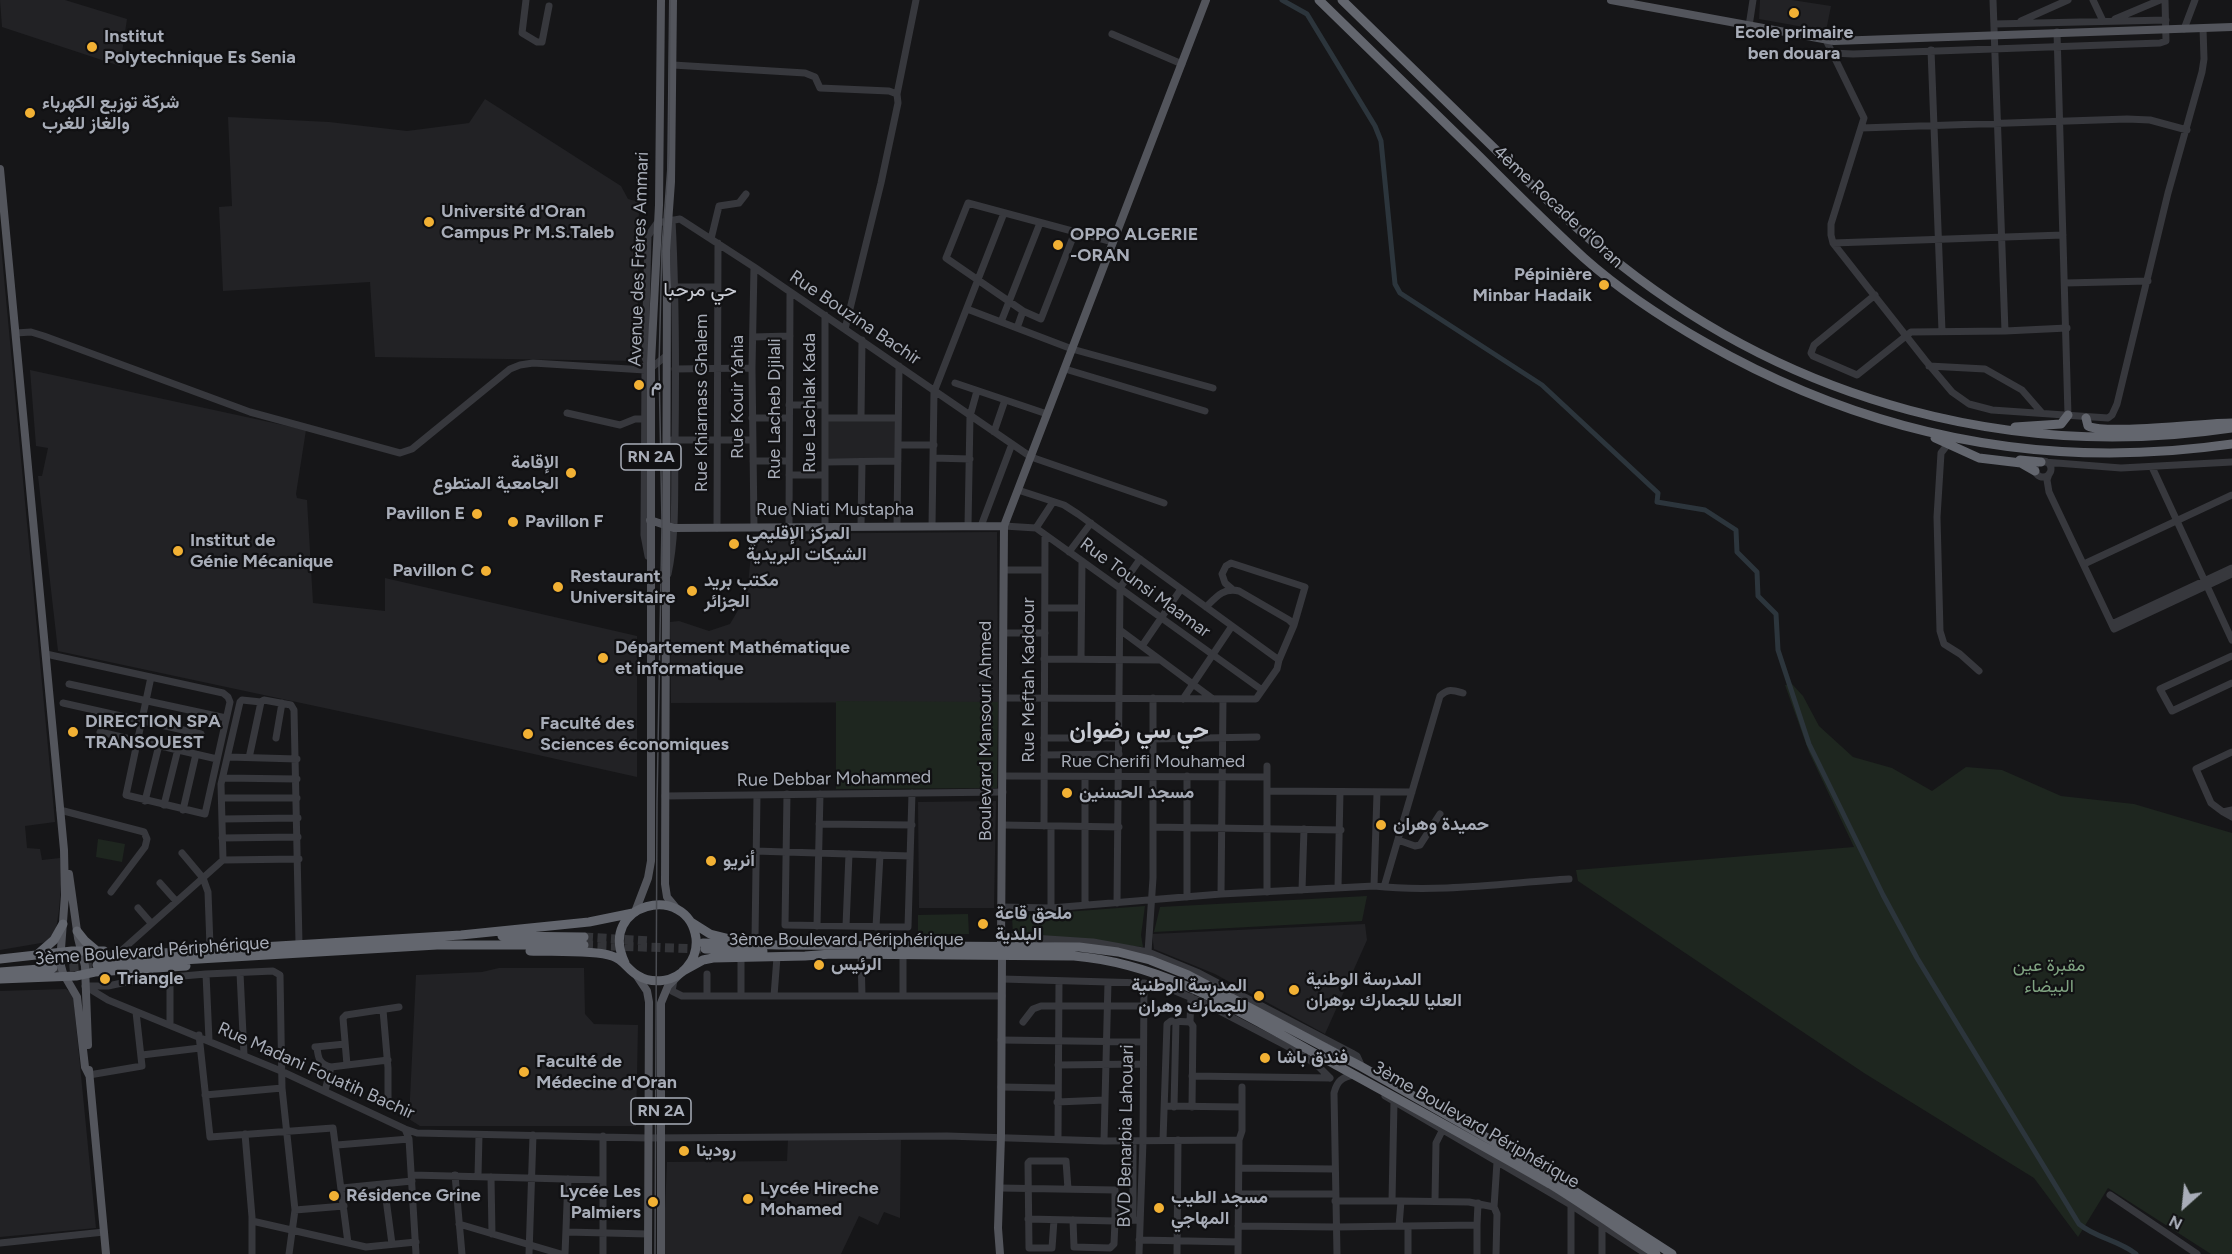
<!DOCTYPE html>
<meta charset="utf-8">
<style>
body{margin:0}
#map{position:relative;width:2232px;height:1254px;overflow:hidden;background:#161618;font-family:Figtree,sans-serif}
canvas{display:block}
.north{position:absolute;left:2154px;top:1176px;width:60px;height:60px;-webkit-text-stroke:4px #111113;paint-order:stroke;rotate:207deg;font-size:16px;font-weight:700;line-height:24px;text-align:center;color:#a8adb8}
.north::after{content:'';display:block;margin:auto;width:21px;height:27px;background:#a8adb8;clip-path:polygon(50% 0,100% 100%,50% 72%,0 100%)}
</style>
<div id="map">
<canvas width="2232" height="1254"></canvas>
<div class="north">N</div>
</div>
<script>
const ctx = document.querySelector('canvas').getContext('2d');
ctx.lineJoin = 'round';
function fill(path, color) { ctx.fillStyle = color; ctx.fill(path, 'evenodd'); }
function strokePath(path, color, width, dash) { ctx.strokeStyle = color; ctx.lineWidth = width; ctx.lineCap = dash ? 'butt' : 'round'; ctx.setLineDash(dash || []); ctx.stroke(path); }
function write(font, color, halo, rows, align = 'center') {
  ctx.font = font + ' Figtree,Vazirmatn,sans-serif'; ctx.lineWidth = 4.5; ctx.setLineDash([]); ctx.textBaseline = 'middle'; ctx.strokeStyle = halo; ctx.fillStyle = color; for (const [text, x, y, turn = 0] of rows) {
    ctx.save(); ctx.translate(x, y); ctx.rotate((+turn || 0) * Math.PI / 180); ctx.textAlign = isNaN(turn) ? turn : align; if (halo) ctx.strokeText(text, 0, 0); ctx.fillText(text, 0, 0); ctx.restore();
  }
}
const built = new Path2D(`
 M0 0H65L127 19 120 66 2 27Z
 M1760 0H1792L1831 6 1826 31 1759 19Z
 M485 99 621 186 628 199 639 202 637 361 375 357 370 282 223 291 219 207 232 206 228 117 329 122 407 131 469 123Z
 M0 235 55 822 25 826 27 848 40 849 42 860 60 858 62 872 59 910 56 929 51 938 47 942 0 950Z
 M30 370 306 430 296 494 297 498 307 500 313 603 385 611V578L637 636V777L390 722 58 651 38 476H42L48 448 36 446Z
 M828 420 895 421 896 459 828 458Z
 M997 532 998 702 671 703 670 622 679 621 709 631 730 624 747 595 753 534Z
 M996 801 994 908H919L918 802Z
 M1365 924 1367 940 1325 1034 1215 974 1154 949 1152 934Z
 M499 968H584L585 1014 594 1024 638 1025 636 1126H420L409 1119 416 975 482 972Z
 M66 989 73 994 96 1228 0 1237V991Z
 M788 1139 901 1140 900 1218 884 1212 878 1225 859 1216 841 1254H663L667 1162 787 1161Z`);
const green = new Path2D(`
 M1792 684 1803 696 1819 726 1853 757 1892 768 1932 791 1966 767 2002 770 2061 796 2134 804 2232 833V1254H2211L2108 1188 2078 1237 2034 1178 1864 1073 1578 881 1576 870 1854 847 1809 752 1785 685Z
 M836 701 998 702 997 788 836 789Z
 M98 839 125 844 122 862 96 857Z
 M1367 896 1362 921 1154 932 1160 907Z
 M1145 906 1141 935 1143 947 1013 935 1012 916Z
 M968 914 969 934H918V915Z`);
const canal = new Path2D(`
 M1282 0 1307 14 1375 126 1381 141 1395 284 1400 293 1542 385 1658 493 1657 502 1705 510 1736 530 1737 552 1757 572 1758 596 1776 614 1778 650 1809 744 1883 895 1917 958 2079 1224C2096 1238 2118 1240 2136 1254`);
const highwayTunnel = new Path2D(`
 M584 937 650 941
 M584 945 701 949
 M52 960 95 957
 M56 968 97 965`);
const minor = new Path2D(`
 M526 0 522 33 537 42H542L549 6
 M1993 0 2005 331 2067 328
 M2093 0 2103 21
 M2115 19 2160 0
 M2021 21 2068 0
 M1994 24 2166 20
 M1749 26 1753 0
 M2184 29 2195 0
 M2057 32 2068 415
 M1112 34 1182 64
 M1826 40 1864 118 1831 224V235L1833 243 1925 360 1952 392 1969 404 1992 410 2108 418 2112 415 2117 404 2168 193 2202 72 2204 59 2203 28
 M1931 50 1942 331
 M1832 53 1853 54 2160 43 2166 41 2165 0
 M673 65 805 73 815 77 820 88 889 91 897 94 898 103 881 183 845 329
 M897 94 916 0
 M1861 128 2127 119 2150 120 2187 130
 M1075 232 1041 319 1023 311 946 258 968 203C1016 216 1065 229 1113 242
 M711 239 719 206 739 203 746 194
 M1833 243 2063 235
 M2065 283 2148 281
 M673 287H717
 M1875 295 1814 345 1811 353 1813 356 1857 375 1911 332 2005 331
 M967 309 1072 349 1213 388
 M825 315V526
 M1001 322 1040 223
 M1017 328 1023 311
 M16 333 31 332 44 336 250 412 400 453 412 449 510 369 520 365 533 363 645 370 651 368 666 356
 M753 337 790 336
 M1929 366 1985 369 2022 390 2042 413
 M638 369 651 363 647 362 645 358 648 236 657 223 680 219 754 267 1031 457 1164 503
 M675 369 752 368
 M1065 369 1205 411
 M645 370 644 535 648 556
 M955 383 1047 414
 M789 405H825
 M567 413 620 425 635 419H646
 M752 418H789
 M825 418H898
 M861 418 862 340
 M994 432 1005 400
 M671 440H752
 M1948 444 1941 453 1937 517 1940 631 1944 644 1960 654 1979 671
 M899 445H934
 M933 458 970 459
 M753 461H789
 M2035 469a8 8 0 1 1 16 0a8 8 0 1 1-16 0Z
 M825 462 898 461
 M2044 462 2121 468 2232 462
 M2152 467 2232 640
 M2049 474 2047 480 2049 492 2114 629 2232 574
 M789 475H825
 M789 526 790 293
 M861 526 862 462
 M897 526 899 366
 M932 526 934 392 1004 213
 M968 526 970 416 977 391
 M981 526 1012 444
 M1004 526 1036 528 1262 690
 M754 527 752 368 754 267
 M717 528 718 243
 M1036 528 1053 502
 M1069 552 1091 523
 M2084 564 2232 495
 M1004 570H1045
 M668 574C677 532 674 488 675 445 676 370 676 295 672 220
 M1232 589 1225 583 1222 574 1226 566 1231 563 1305 587 1294 625
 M1206 607C1216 597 1224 587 1239 591L1289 620 1294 625 1279 660
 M1045 608H1081
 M2112 624 2232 568
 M1120 630 1213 699
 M1003 633H1045
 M1142 646 1181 589
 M46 654 223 693 228 697 230 702 205 814 126 795 151 677
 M2232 656 2160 689 2172 711 2232 683
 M1044 659 1160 660
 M1081 659 1082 561
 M69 684 226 718
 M1003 698 1256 699 1277 669 1279 660 1078 514 1064 505 1018 490
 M1183 699 1232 626
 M63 703 201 734
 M100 732 217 759
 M276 738 282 703
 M1044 738H1119
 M1153 739 1257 737
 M1044 755 1119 754
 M228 757 297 759
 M249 758 261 702 264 700 291 705 294 710 299 944
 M1267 766V892
 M1003 776 1267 777
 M223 778 297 779
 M1267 791 1412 792
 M787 794 785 925 908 927 912 793
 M665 796 1003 792
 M222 798H297
 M145 801 159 745
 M164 805 178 749
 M60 810 144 832 147 839 145 847 111 892
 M183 810 196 754
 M2232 810 2223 812 2232 817
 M2223 812 2211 803 2196 769 2232 752
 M222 819 298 818
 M819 824 912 825
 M1003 825 1119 827
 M1044 826 1045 535
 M1153 827 1341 830
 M222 838 298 837
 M1398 840 1415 846 1420 845 1440 814
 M755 851 910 856
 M182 853 203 878 208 892 210 946
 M223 860 299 859
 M160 883 176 901
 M1374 886 1377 793
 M1384 887 1440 696C1448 688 1453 690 1463 693
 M1338 888 1340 792
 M1302 890 1304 829
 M1221 894 1223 699
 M1187 897V776
 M1117 903 1120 588 1140 559
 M1085 905V777
 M1002 907 1051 908 1221 894 1374 886C1437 893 1506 883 1569 879
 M138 908 151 923
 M1051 908V826
 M817 926 820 794
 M846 926 849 854
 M876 927 880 855
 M1002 936 1093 942 1148 952 1199 973 1352 1053 1357 1056 1362 1067
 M755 939 757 795
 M121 951 223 860 221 784 240 702 242 700 261 702
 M1148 952 1153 878V698
 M861 954 862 996
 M741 957V996
 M240 973 244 1055
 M206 974 209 1040
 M707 974V996
 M1002 979 1144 983 1168 988 1204 1003 1300 1053 1319 1067 1330 1078
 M674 980 672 991 682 996H1002
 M85 986 108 1000 281 1071 405 1129 417 1133 648 1138 947 1136 1104 1141 1239 1140
 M87 986H108L136 980 206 974 273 971 280 975 282 1088 295 1210 289 1254
 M774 996 777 957
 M903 996V955
 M383 1010 388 1068V1104
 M1023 1022 1033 1009 1041 1006H1144
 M1190 1022 1193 1026 1192 1107
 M170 1024V977
 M199 1035 210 1137 333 1128 348 1243
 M1001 1040 1143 1042
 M315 1047 345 1044
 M317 1047C318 1058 319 1064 331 1067L325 1091
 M142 1055 200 1048
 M347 1065 343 1018 346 1015 399 1007
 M1058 1065 1143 1064
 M331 1067 388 1060
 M89 1075 142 1066 136 1012
 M1192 1076 1330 1078
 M1001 1087 1058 1088
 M205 1095 282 1088
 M1385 1096 1571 1205 1646 1254
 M1057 1102 1105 1100
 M1165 1106 1241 1107
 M1174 1107 1176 1021
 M405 1129 409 1139 416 1254
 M245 1134 252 1217V1254
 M1058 1139 1059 981
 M1163 1140 1167 1024 1171 1021 1190 1022 1191 997
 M1104 1141 1108 982
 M1133 1141V1220
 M337 1145 409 1139
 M1239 1168 1334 1169
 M412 1175 603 1180
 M455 1175 462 1254
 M478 1176 479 1135
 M491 1177 492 1234
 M384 1184 392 1244
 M342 1188 412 1181
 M1000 1188 1115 1190V1221L1140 1220
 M1239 1194H1335
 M2110 1195 2197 1254
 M1435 1200 1436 1143 1442 1131
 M1335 1201H1401L1399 1226
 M1392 1201 1394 1102
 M1401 1201 1469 1202 1494 1207 1497 1214 1496 1254
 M1494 1207 1497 1162
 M295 1210 344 1206
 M1028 1219 1115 1221 1114 1244 1110 1248 1074 1247 1073 1220
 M1054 1220 1052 1248H1029L1028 1163 1030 1161H1066L1068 1189
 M252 1221 366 1247 416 1242
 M459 1224 561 1254
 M1477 1225 1478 1203
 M1238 1226 1336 1227 1477 1225V1254
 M566 1232 648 1234
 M1139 1240 1238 1242
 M0 1243 104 1232
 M529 1254 533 1135
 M565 1254 568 1179
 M603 1254V1136
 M1139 1254 1143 1141 1144 983
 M1177 1254 1178 1140
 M1238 1254 1239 1140 1242 1131V1087
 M1337 1254 1334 1093C1337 1081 1342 1077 1354 1075
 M1408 1254V1226
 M1571 1254V1205
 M1602 1254V1224`);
const major = new Path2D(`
 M673 0 671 182 666 251 667 287 665 884 667 897 677 909
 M1611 0 1834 41 2232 27
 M0 169 64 850 65 895 60 962 63 973 77 997 85 1067 89 1075
 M650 520 674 528 1004 526
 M69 874 78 938 85 966 88 1045
 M635 912 648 878 651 861V363L659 205 661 0
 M1001 945 1004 526 1206 0
 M637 976 647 991 649 1002 648 1254
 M89 1070 106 1254
 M661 1254V1003L668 986 679 975
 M1000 1254 998 1228 1001 1136 1002 956`);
const highway = new Path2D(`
 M1319 0C1373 52 1426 105 1480 157 1514 191 1548 225 1584 258 1621 291 1664 319 1706 343 1869 436 2046 471 2232 444
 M1342 0C1393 50 1444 99 1495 149 1536 189 1576 230 1621 265 1795 402 2013 461 2232 428
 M2086 418 2088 426C2107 435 2204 423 2232 423
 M2015 427 2061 424 2068 415
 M1935 438 1979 458 2021 463 2035 471
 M2020 460 2041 462
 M691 922 710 934 730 939
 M77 931 85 941 98 952
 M502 936 584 937
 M703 943 779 945 1079 947 1118 952 1150 960 1188 975 1362 1067 1528 1161 1672 1254
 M705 949 763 951
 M530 951C551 952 594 950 612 956 623 959 628 970 637 975 653 985 675 982 687 967 694 959 697 948 696 938 688 881 596 903 625 963
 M38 954 54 940 63 924
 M95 957 461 935 589 922 633 913
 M0 959 72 951H104
 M97 965 437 945H584
 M683 971 703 960 713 958 805 956 831 954 1074 956C1171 964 1252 1020 1336 1065 1407 1104 1479 1143 1550 1184 1586 1206 1621 1231 1656 1254
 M0 972 53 968
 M0 979 76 976 95 972 186 966`);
const tram = new Path2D(`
 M655 1254 657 803 662 523 659 366 662 246 669 153 670 0`);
const markers = [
 [1794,13,6,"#f2b134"],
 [92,47,6,"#f2b134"],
 [30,113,6,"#f2b134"],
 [429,222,6,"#f2b134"],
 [1058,245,6,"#f2b134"],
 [1604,285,6,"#f2b134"],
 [639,385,6,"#f2b134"],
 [571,473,6,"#f2b134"],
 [477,514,6,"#f2b134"],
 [513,522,6,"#f2b134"],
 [734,544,6,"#f2b134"],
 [178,551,6,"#f2b134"],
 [486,571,6,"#f2b134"],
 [558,587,6,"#f2b134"],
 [692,591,6,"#f2b134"],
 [603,658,6,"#f2b134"],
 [73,732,6,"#f2b134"],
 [528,734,6,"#f2b134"],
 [1067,793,6,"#f2b134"],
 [1381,825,6,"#f2b134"],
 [711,861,6,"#f2b134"],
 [983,924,6,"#f2b134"],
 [819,965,6,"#f2b134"],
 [105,979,6,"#f2b134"],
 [1294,990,6,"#f2b134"],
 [1259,996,6,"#f2b134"],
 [1265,1058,6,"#f2b134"],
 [524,1072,6,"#f2b134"],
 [684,1151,6,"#f2b134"],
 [334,1196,6,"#f2b134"],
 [748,1199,6,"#f2b134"],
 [653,1202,6,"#f2b134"],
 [1159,1208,6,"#f2b134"]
];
const shields = [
 [651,457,60],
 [661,1111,60]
];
const shieldNames = [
 ["RN 2A",651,457],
 ["RN 2A",661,1111]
];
const poiNames = [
 ["Ecole primaire",1794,33,"center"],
 ["ben douara",1794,54,"center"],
 ["Institut",104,37],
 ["Polytechnique Es Senia",104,58],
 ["شركة توزيع الكهرباء",42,103],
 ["والغاز للغرب",42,124],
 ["Université d'Oran",441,212],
 ["Campus Pr M.S.Taleb",441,233],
 ["OPPO ALGERIE",1070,235],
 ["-ORAN",1070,256],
 ["Pépinière",1592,275,"right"],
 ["Minbar Hadaik",1592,296,"right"],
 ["م",651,385],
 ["الإقامة",559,463,"right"],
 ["الجامعية المتطوع",559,484,"right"],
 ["Pavillon E",465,514,"right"],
 ["Pavillon F",525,522],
 ["المركز الإقليمي",746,534],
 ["الشيكات البريدية",746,555],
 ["Institut de",190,541],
 ["Génie Mécanique",190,562],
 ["Pavillon C",474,571,"right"],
 ["Restaurant",570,577],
 ["Universitaire",570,598],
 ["مكتب بريد",704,581],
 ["الجزائر",704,602],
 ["Département Mathématique",615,648],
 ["et informatique",615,669],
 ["DIRECTION SPA",85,722],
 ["TRANSOUEST",85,743],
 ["Faculté des",540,724],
 ["Sciences économiques",540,745],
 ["مسجد الحسنين",1079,793],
 ["حميدة وهران",1393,825],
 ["أنريو",723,861],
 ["ملحق قاعة",995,914],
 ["البلدية",995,935],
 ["الرئيس",831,965],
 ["Triangle",117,979],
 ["المدرسة الوطنية",1306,980],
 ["العليا للجمارك بوهران",1306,1001],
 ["المدرسة الوطنية",1247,986,"right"],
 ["للجمارك وهران",1247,1007,"right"],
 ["فندق باشا",1277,1058],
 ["Faculté de",536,1062],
 ["Médecine d'Oran",536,1083],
 ["رودينا",696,1151],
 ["Lycée Hireche",760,1189],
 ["Mohamed",760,1210],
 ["Lycée Les",641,1192,"right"],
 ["Palmiers",641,1213,"right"],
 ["Résidence Grine",346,1196],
 ["مسجد الطيب",1171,1198],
 ["المهاجي",1171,1219]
];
const streetNames = [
 ["4ème Rocade d'Oran",1558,207,43],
 ["Avenue des Frères Ammari",639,259,-88],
 ["Rue Bouzina Bachir",855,318,34],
 ["Rue Kouir Yahia",738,397,-90],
 ["Rue Khiarnass Ghalem",702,403,-90],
 ["Rue Lachlak Kada",810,403,-90],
 ["Rue Lacheb Djilali",775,409,-90],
 ["Rue Niati Mustapha",835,510],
 ["Rue Tounsi Maamar",1145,588,36],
 ["Rue Meftah Kaddour",1029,680,-90],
 ["Boulevard Mansouri Ahmed",986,731,-90],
 ["Rue Cherifi Mouhamed",1153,762],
 ["Rue Debbar Mohammed",834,779,-1],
 ["3ème Boulevard Périphérique",846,940],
 ["3ème Boulevard Périphérique",152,951,-4],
 ["Rue Madani Fouatih Bachir",316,1071,24],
 ["3ème Boulevard Périphérique",1476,1125,30],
 ["BVD Benarbia Lahouari",1126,1136,-89]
];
const parkNames = [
 ["مقبرة عين",2049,966],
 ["البيضاء",2049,987]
];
const neighbourhoodNames = [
 ["حي مرحبا",700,290]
];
const districtNames = [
 ["حي سي رضوان",1139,731]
];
fill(built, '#222225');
fill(green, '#1e261f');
strokePath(canal, '#2c353c', 5);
strokePath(highwayTunnel, '#333438', 9, [9, 4.5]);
strokePath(minor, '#37383d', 7);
strokePath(major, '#53555c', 8);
strokePath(highway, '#63666e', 9);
strokePath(tram, '#4a4c52', 1.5);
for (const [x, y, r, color] of markers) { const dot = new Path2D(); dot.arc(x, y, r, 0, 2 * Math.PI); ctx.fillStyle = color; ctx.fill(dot); strokePath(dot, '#111113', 2); }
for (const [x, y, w] of shields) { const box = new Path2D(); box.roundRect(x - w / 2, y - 13, w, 26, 4.5); ctx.fillStyle = '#111113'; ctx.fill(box); strokePath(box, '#a8adb8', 1.5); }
write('bold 16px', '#a8adb8', null, shieldNames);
write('bold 18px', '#a8adb8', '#111113', poiNames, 'left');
write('18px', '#a8adb8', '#111113', streetNames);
write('18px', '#7fa381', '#111113', parkNames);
write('20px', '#c9ccd4', '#111113', neighbourhoodNames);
write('bold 24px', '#c9ccd4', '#111113', districtNames);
</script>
